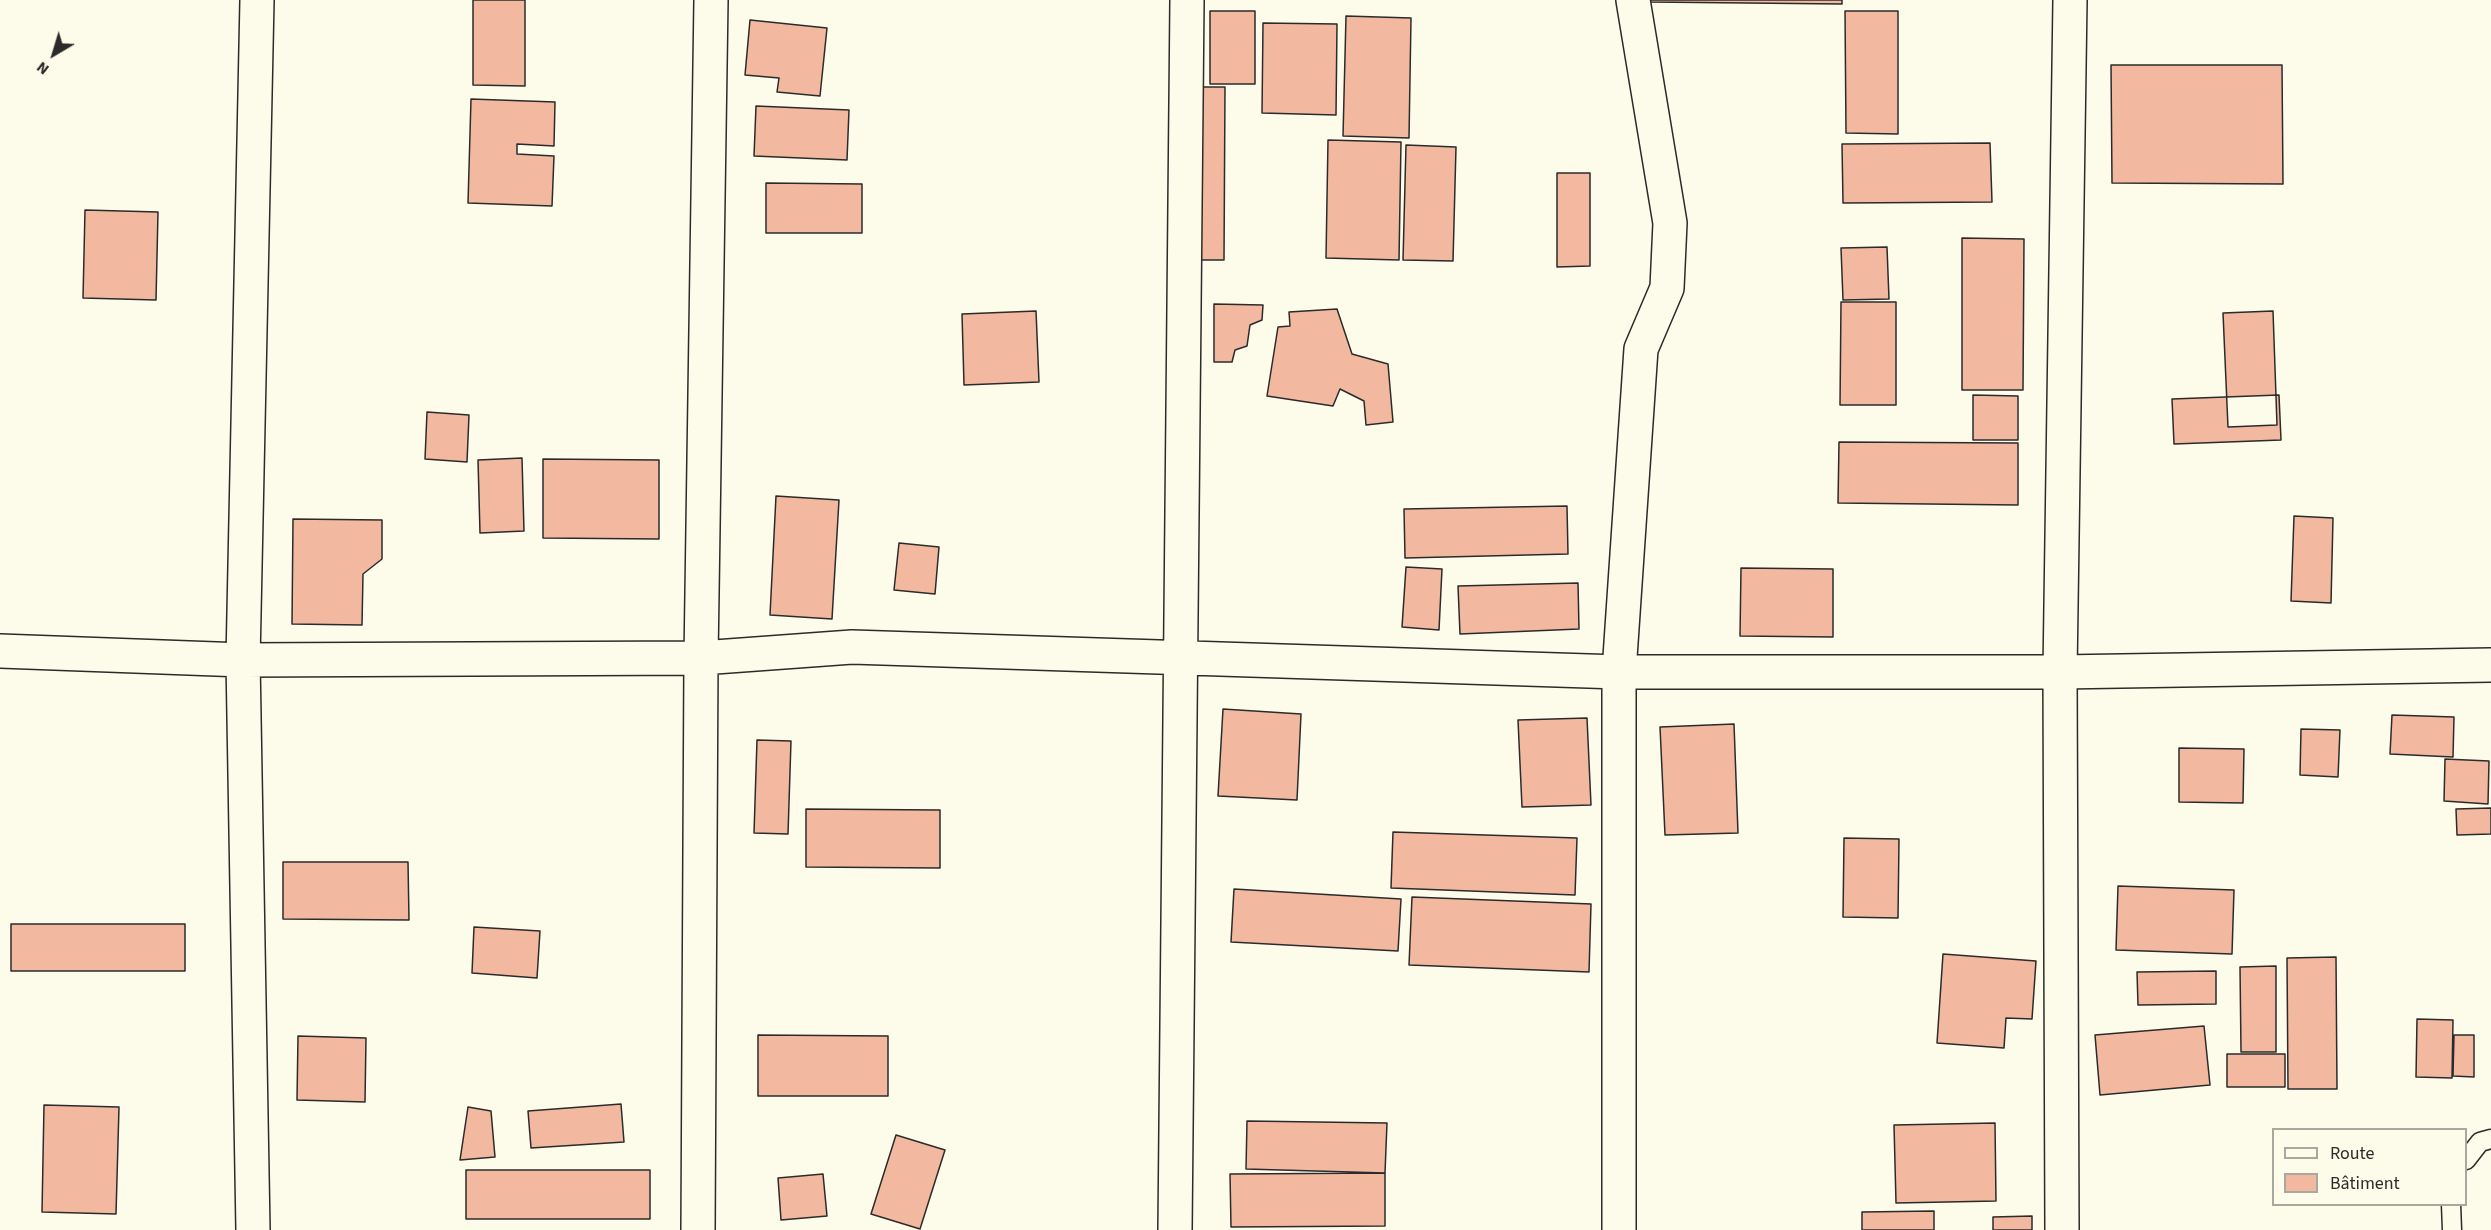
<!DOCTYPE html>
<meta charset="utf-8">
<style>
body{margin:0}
#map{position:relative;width:2491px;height:1230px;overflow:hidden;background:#fdfbea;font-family:"Source Sans 3",sans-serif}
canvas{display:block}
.legend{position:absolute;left:2272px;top:1128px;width:195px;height:78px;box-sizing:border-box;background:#fdfbea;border:2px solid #a9a89e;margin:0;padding:8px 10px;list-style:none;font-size:18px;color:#2b2b2b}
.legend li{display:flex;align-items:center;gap:12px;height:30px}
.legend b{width:30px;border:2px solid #a9a89e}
.north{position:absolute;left:24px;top:24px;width:60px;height:60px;-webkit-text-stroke:4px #fdfbea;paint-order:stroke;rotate:218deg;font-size:16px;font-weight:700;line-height:24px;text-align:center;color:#2b2b2b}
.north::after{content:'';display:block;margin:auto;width:21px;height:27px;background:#2b2b2b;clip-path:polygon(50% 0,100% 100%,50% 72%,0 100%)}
</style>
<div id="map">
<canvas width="2491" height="1230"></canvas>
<ul class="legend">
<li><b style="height:8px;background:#fdfbea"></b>Route</li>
<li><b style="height:16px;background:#f2b8a0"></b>Bâtiment</li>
</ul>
<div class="north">N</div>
</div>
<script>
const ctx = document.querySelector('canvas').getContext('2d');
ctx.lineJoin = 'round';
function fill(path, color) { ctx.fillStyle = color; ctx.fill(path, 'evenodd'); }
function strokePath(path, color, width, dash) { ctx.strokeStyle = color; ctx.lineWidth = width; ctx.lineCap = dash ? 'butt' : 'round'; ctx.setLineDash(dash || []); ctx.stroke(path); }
const building = new Path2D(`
 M473 0H525V86L473 85Z
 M1650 0H1842V4L1650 2Z
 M1210 11H1255V84H1210Z
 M1845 11H1898V134L1846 133Z
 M1346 16 1411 18 1409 138 1343 136Z
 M750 20 827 28 820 96 777 92 779 78 745 75Z
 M1263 23 1337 24 1336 115 1262 113Z
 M2111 65H2282L2283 184 2112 183Z
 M1194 87H1225L1224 260H1193Z
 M471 99 555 102 554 146 517 144V154L554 156 552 206 468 203Z
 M756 106 849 110 847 160 754 156Z
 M1328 140 1401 142 1399 260 1326 258Z
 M1990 143 1992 202 1843 203 1842 144Z
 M1406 145 1456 147 1453 261 1403 260Z
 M1557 173H1590V266L1557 267Z
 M766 183 862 184V233H766Z
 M85 210 158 212 156 300 83 298Z
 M1962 238 2024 239 2023 390H1962Z
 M1887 247 1889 299 1843 300 1841 248Z
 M1841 302H1896V405H1840Z
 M1214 304 1263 305 1262 320 1250 325 1247 346 1235 350 1232 362H1214Z
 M1337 309 1352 354 1388 364 1393 422 1366 425 1364 401 1340 389 1333 406 1267 396 1278 327 1290 326 1289 312Z
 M1036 311 1039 382 964 385 962 314Z
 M2273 311 2277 425 2228 427 2223 313Z
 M1973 395 2018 396V440H1973Z
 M2279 395 2281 440 2174 444 2172 399Z
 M427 412 469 415 467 462 425 459Z
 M1839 442 2018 443V505L1838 503Z
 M522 458 524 531 480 533 478 460Z
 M543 459 659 460V539L543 538Z
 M776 496 839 500 832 619 770 615Z
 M1567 506 1568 554 1405 558 1404 509Z
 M2294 516 2333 518 2331 603 2291 601Z
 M293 519 382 520V559L363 574 362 625 292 624Z
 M899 543 939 547 935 594 894 590Z
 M1406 567 1442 569 1439 630 1402 627Z
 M1741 568 1833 569V637L1740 636Z
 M1578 583 1579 629 1460 634 1458 586Z
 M1223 709 1301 714 1297 800 1218 796Z
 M2392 715 2454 717 2453 757 2390 754Z
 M1587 718 1591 805 1522 807 1518 720Z
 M1734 724 1738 833 1665 835 1660 727Z
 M2301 729 2340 730 2338 777 2300 775Z
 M757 740 791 741 788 834 754 833Z
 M2179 748 2244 749 2243 803 2179 802Z
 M2445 759 2489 761 2488 804 2444 801Z
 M2491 808V834L2457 835 2456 809Z
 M806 809 940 810V868L806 867Z
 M1393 832 1577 838 1575 895 1391 888Z
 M1844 838 1899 839 1898 918 1843 917Z
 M283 862H408L409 920 283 919Z
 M2118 886 2234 890 2232 954 2116 950Z
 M1234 889 1401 899 1398 951 1231 942Z
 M1412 897 1591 904 1589 972 1409 965Z
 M11 924H185V971H11Z
 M474 927 540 931 537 978 472 973Z
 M1943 954 2036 961 2032 1019 2006 1018 2004 1048 1937 1043Z
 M2336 957 2337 1089H2288L2287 958Z
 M2276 966V1052H2241L2240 967Z
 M2216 971V1004L2138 1005 2137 972Z
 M2417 1019 2453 1020 2452 1078 2416 1077Z
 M2204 1026 2210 1085 2100 1095 2095 1035Z
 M758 1035 888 1036V1096H758Z
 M2454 1035H2474V1077L2453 1076Z
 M298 1036 366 1038 365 1102 297 1100Z
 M2227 1054H2285V1087H2227Z
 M621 1104 624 1142 531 1148 528 1111Z
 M44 1105 119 1107 116 1214 42 1212Z
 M468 1107 491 1111 495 1157 460 1160Z
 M1247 1121 1387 1123 1385 1173 1246 1169Z
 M1995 1123 1996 1201 1896 1203 1894 1125Z
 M896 1135 945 1150 920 1229 871 1214Z
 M466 1170H650V1219H466Z
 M1385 1173V1226L1231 1227 1230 1174Z
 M823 1174 827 1216 781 1220 778 1178Z
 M1934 1211V1230H1862V1212Z
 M2032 1216V1230H1993V1217Z`);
const service = new Path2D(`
 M2466 1160 2480 1142 2491 1139
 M2451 1204 2452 1230`);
const minor = new Path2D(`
 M0 651 243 660 701 658 852 647 1619 672H2060L2491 665
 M253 1230 243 660 257 0
 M698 1230 701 658 711 0
 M1175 1230 1187 0
 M1619 1230V672L1641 349 1667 288 1670 223 1633 0
 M2062 1230 2060 672 2070 0`);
fill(building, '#f2b8a0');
strokePath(building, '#2b2b2b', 1.5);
strokePath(service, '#2b2b2b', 21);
strokePath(minor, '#2b2b2b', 36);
strokePath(service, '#fdfbea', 18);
strokePath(minor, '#fdfbea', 33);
</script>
